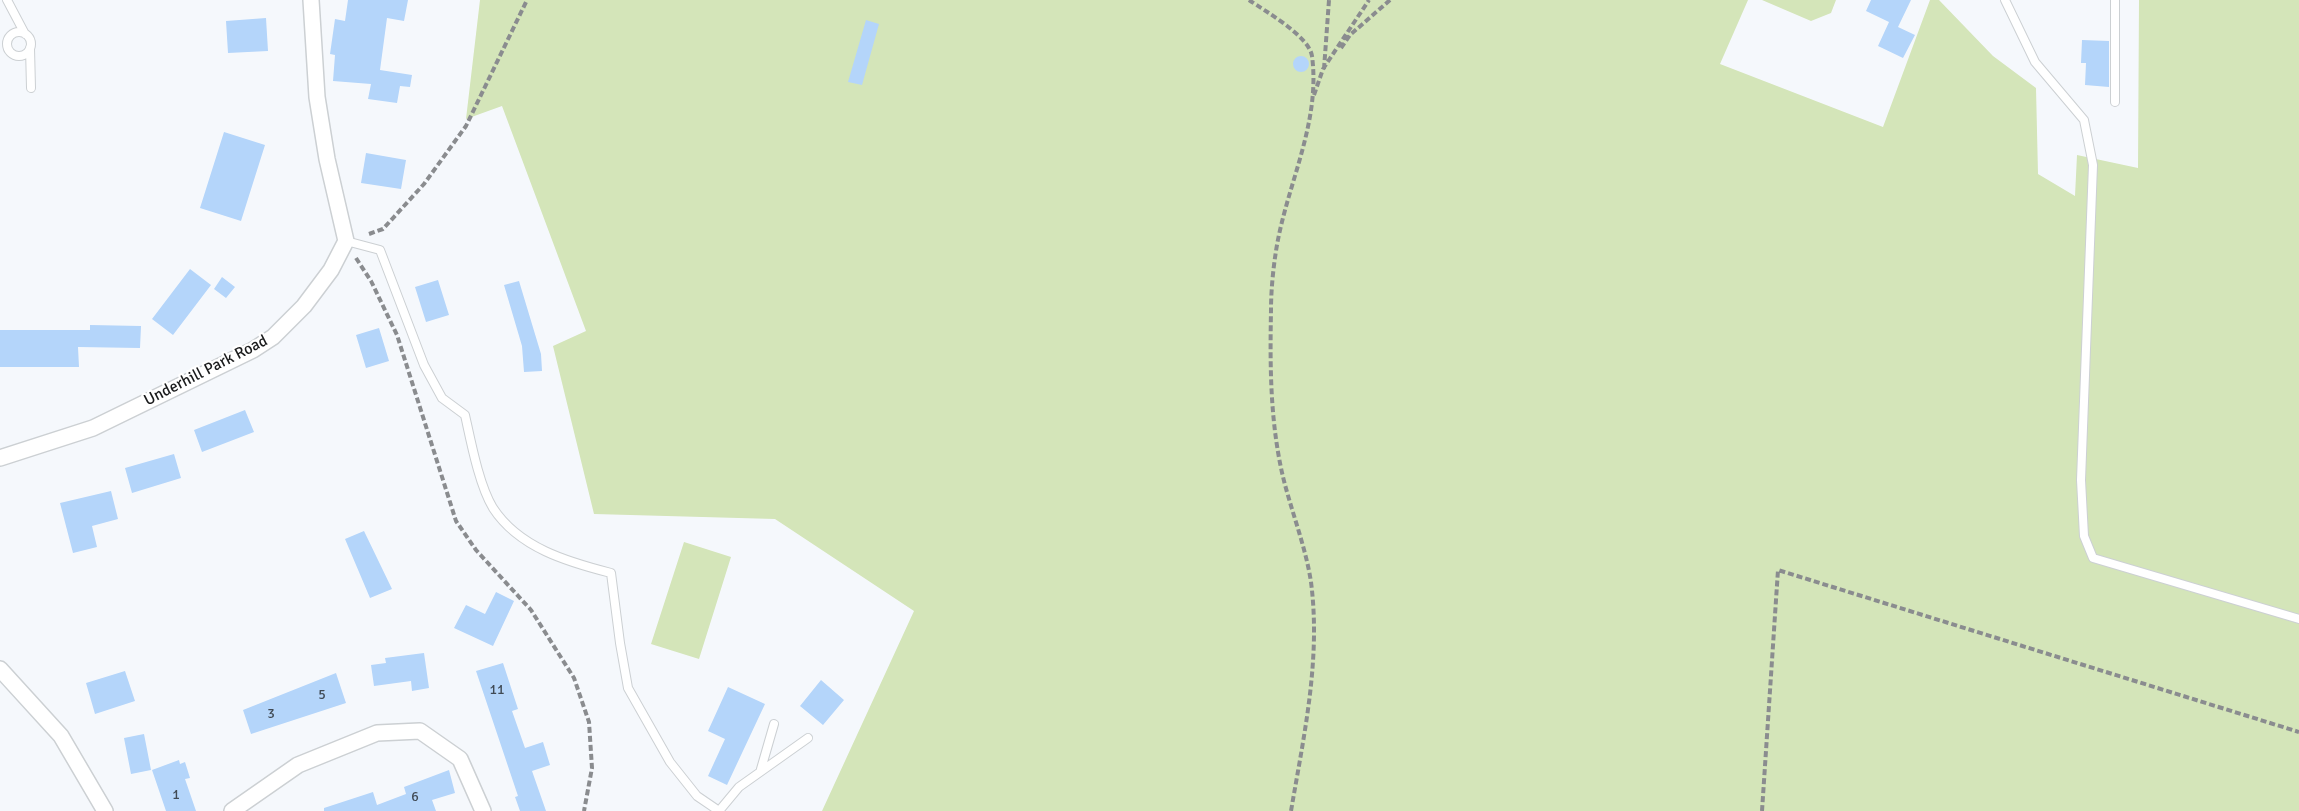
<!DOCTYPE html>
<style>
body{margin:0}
canvas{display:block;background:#f5f8fc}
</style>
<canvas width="2299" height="811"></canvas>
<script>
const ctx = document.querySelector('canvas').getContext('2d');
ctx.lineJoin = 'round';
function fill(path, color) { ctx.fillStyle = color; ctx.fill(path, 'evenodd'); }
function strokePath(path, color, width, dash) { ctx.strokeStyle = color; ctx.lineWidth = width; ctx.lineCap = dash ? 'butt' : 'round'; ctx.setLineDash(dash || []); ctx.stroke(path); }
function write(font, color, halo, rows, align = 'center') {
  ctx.font = font + ' Signika,sans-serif'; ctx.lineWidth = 4.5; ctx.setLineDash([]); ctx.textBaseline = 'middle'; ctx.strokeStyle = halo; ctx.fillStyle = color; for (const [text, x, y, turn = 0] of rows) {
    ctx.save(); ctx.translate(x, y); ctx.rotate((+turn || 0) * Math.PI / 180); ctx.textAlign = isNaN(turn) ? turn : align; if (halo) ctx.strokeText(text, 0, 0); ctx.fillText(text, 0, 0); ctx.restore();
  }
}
const green = new Path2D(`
 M480 0H1748L1720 64 1883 127 1930 0H1939L1993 56 2036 88 2038 174 2075 196 2077 155 2138 168 2139 0H2299V811H822L914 611 775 519 594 514 553 346 586 331 502 106 466 119Z
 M1762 0H1836L1831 13 1811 21Z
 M684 542 731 557 699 659 651 644Z`);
const building = new Path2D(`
 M348 0H408L404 21 387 18 380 70 412 75 410 87 400 86 397 103 368 99 371 84 333 81 335 55 330 54 335 19 345 21Z
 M1871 0H1911L1898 27 1915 35 1903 58 1878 46 1889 22 1866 11Z
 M266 18 268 51 228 53 226 21Z
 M866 20 879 24 862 85 848 82Z
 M2082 40 2109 41V87L2085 85 2086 63H2081Z
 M1293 64a8 8 0 1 1 16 0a8 8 0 1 1-16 0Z
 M224 132 265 145 241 221 200 208Z
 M366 153 406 160 401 189 361 183Z
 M190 269 211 285 173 335 152 319Z
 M222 277 235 287 226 298 214 289Z
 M438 280 449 315 426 322 415 287Z
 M519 281 541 354 542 371 524 372 522 346 504 285Z
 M90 325 141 326 140 348 78 347 79 367H0V330H90Z
 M379 328 389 361 366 368 356 335Z
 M245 410 254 432 202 452 194 430Z
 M174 454 181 478 132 493 125 468Z
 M111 491 118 519 92 526 97 547 73 553 60 503Z
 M364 531 392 589 370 598 345 539Z
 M496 592 514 601 493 646 454 628 466 605 485 614Z
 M424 653 429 688 412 691 411 681 374 686 371 665 386 663 385 658Z
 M503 663 518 709 512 711 525 748 543 742 550 765 532 771 546 811H520L515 797 518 796 476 671Z
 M125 671 135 701 95 714 86 683Z
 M336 673 346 703 251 734 243 710Z
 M821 680 844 700 823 725 800 706Z
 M728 687 765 704 727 785 708 776 725 739 708 731Z
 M144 734 151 770 131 774 124 738Z
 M179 760 180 764 185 762 190 778 185 779 196 811H166L152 770Z
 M449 770 455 793 432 800 436 811H324V808L373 792 377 805 406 794 404 787Z`);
const path = new Path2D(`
 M1249 0C1265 11 1309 36 1312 56 1321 124 1286 186 1276 251 1273 270 1271 291 1271 310 1270 363 1270 415 1281 468 1289 506 1305 543 1311 582 1321 659 1304 735 1291 811
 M1341 48 1350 35 1390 0
 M1324 69 1329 0
 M1314 95 1323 69 1369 0
 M369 234 383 229 424 184 466 126 527 0
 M356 258 371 281 397 335 456 521 476 550 531 610 574 678 589 722 592 768 584 811
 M1762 811 1778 570 2299 732`);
const service = new Path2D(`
 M7 0 25 34
 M2005 0 2035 62 2084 120 2093 165 2081 480 2084 536 2093 558 2299 619
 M2115 0V102
 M7 44a12 12 0 1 1 24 0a12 12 0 1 1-24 0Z
 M30 48 31 88
 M346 241 380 250 424 365 442 398 465 415C471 442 479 485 493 508 519 548 568 562 611 573L620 643 628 688 670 762 697 796 719 811
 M761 769 774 724
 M719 811 739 787 808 738`);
const minor = new Path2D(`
 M0 458 93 428 253 350 273 337 304 306 331 270 346 241 327 159 317 97 311 0
 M0 669 61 736 105 811
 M232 811 298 765 377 733 420 731 460 759 483 811`);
const numberNames = [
 ["11",497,690],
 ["5",322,695],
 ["3",271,714],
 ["1",176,795],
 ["6",415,797]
];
const streetNames = [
 ["Underhill Park Road",206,371,-27]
];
fill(green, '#d4e5b9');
fill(building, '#b4d5fa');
strokePath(service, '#ccd0d3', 10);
strokePath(minor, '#ccd0d3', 18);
strokePath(path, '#8a8c8f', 4, [6, 3]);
strokePath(service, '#fff', 8);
strokePath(minor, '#fff', 15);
write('14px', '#404a54', null, numberNames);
write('16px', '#1a1b1c', '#fff', streetNames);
</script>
